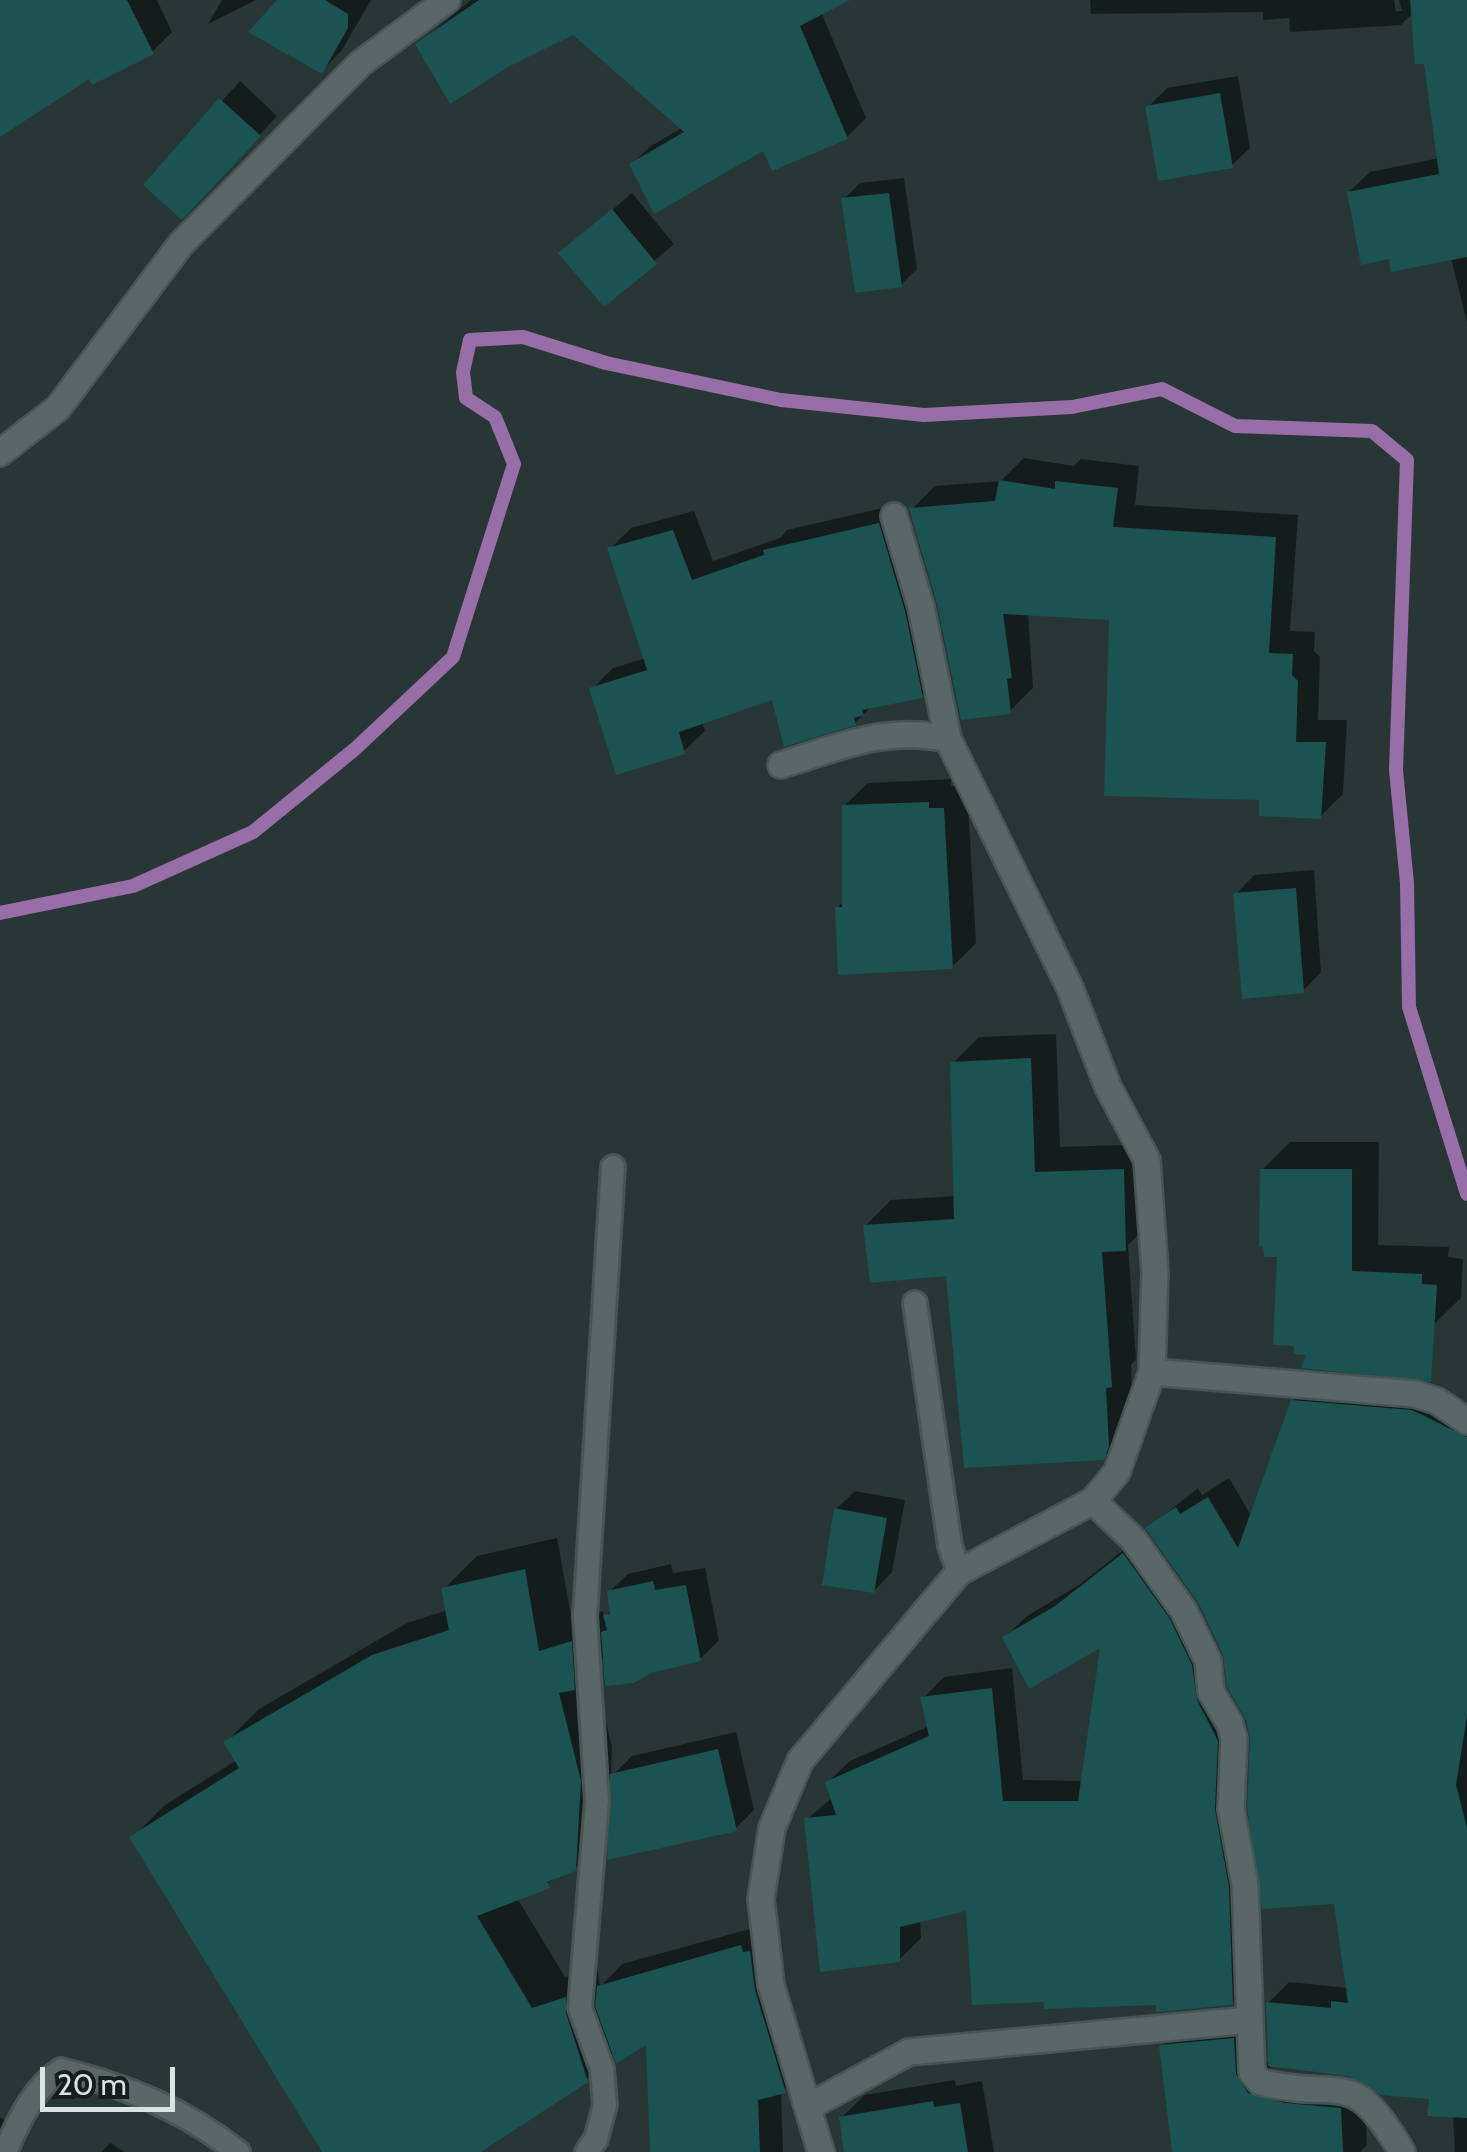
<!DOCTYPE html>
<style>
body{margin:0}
#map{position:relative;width:1467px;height:2152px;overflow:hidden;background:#293636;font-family:Cabin,sans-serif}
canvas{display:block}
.scale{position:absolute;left:40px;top:2067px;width:135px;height:45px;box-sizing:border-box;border:5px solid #dae2e2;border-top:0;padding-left:12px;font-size:30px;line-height:35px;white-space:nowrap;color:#dae2e2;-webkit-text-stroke:8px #171d1c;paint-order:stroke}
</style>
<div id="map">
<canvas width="1467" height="2152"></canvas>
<div class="scale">20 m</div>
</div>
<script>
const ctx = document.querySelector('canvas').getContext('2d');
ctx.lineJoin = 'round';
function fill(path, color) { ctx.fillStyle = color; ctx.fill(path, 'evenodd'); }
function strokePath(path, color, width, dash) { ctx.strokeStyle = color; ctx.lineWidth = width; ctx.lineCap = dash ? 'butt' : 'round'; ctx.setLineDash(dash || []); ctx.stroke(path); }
const shadow = new Path2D(`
 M0 0H157L172 32 152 52 0 112Z
 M222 0H256L208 24Z
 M280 0H371L342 50 322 71Z
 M471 0H836L821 12 866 118 847 137 764 147 654 210 632 164 651 146 682 128 574 32 418 44Z
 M1090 0H1394L1396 11H1402L1399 0H1419L1420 6 1401 25 1290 32 1289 18 1263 20V12L1091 14Z
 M1467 19V322L1451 258 1391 256 1349 192 1370 172 1439 158Z
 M1238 76 1250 148 1231 166 1148 107 1167 88Z
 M240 81 277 116 200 199 146 185Z
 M904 178 917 269 901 285 844 199 860 183Z
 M632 193 674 244 604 304 562 253Z
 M1024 458 1074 466 1081 459 1139 466 1135 505 1298 515 1290 631 1315 632 1314 651 1320 657 1318 720H1347L1343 794 1320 817 1262 797 1111 618 1028 613 1033 688 1010 711 939 603 912 509 935 486 1001 481Z
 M900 504 925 589 942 675 922 695 872 706 855 723 774 697 702 722 705 731 684 751 592 689 613 668 646 658 610 549 631 528 694 511 713 561 780 538 787 530Z
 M951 779V786H967L976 943 952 967 837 908 844 901V806L868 783Z
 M1314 870 1321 972 1303 991 1236 894 1254 875Z
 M1056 1034 1060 1147 1149 1144 1150 1223 1128 1245 1136 1359 1131 1365 1133 1419 1129 1432 1103 1458 948 1274 865 1226 891 1200 956 1196 953 1063 979 1037Z
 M1290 1142H1379L1378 1245 1449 1247 1448 1257 1463 1259 1461 1298 1433 1325 1309 1353 1279 1254 1262 1170Z
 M1314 1380 1467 1406V2152H1455L1453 2115 1431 2096 1346 2073 1268 2003 1289 1982 1349 1988 1337 1901 1253 1739 1225 1654 1201 1603 1148 1528 1198 1488 1202 1495 1229 1478 1252 1517 1293 1401Z
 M855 1491 905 1500 892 1572 874 1591 836 1509Z
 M1145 1533 1191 1598 1212 1643 1235 1786 1253 1981 1232 2003 1046 2000 969 1908 920 1920 921 1938 899 1960 807 1819 833 1797 828 1782 850 1761 929 1726 923 1698 944 1677 1012 1668 1023 1780 1084 1781 1103 1643 1005 1637 1027 1616 1079 1585Z
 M557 1538 572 1621 603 1611 604 1618 612 1610 609 1592 628 1574 671 1564 673 1573 705 1568 719 1640 700 1659 605 1656 593 1669 612 1747 611 1777 632 1756 736 1732 754 1810 735 1829 611 1833 575 1869 517 1898 565 1977 597 1966 600 1987 622 1964 764 1925 808 2068 781 2092 783 2152H652L648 2041 615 2052 586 2080 476 2152H325L132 1838 165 1805 237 1760 226 1742 259 1709 407 1623 448 1610 444 1589 477 1556Z
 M1258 2015 1259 2049 1272 2070 1310 2080 1364 2085 1367 2145 1360 2152H1175L1162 2046 1186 2022Z
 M955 2080 956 2086 982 2081 994 2152H847L841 2118 865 2095Z
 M0 2117 13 2127 0 2146Z
 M110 2143 125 2152H101Z`);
const stream = new Path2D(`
 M0 913 133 886 253 832 355 749 453 657 514 464 495 417 466 398 463 372 470 340 523 337 606 363 781 400 924 415 1072 407 1162 389 1235 426 1372 431 1407 460 1396 770 1407 883 1409 1007 1467 1194`);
const building = new Path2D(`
 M0 0H127L154 54 92 85 89 79 0 137Z
 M277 0H325L348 14V28L322 74 248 32Z
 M479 0H850L800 26 848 139 772 171 763 151 654 214 629 164 684 132 573 35 508 67 450 104 415 44Z
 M1410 0H1467V257L1391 272 1389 259 1361 265 1347 192 1439 174 1424 64H1415Z
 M1220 93 1233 168 1158 181 1145 106Z
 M219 98 261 136 182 220 143 185Z
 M889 193 902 287 855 293 841 198Z
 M612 209 657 264 604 307 558 253Z
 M999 480 1055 489V481L1118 488 1113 527 1276 537 1269 653 1293 654 1292 675 1298 681 1296 742H1326L1321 819 1259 816V800L1104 796 1109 620 1003 614 1012 678 1007 679 1011 714 961 720 937 604 909 508 995 501Z
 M879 523 905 611 923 698 862 710 864 715 854 718 856 725 784 747 772 700 679 732 685 754 616 775 589 688 647 670 607 548 673 530 692 580 764 555 763 550Z
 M929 802V808H944L953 969 838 975 835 907H842V805Z
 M1296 888 1304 993 1242 999 1233 893Z
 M1031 1058 1035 1172 1124 1169 1126 1251 1102 1252 1112 1387 1106 1388 1109 1447 1104 1460 964 1468 946 1276 870 1283 863 1225 954 1219 950 1062Z
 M1260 1169H1352V1271L1422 1274V1284L1437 1285 1431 1382 1301 1368 1306 1355 1293 1354 1294 1346 1273 1345 1277 1257H1264L1263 1246 1259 1247Z
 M1291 1400 1412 1410 1467 1437V1716L1456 1785 1467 1828V2118L1427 2116 1429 2099 1381 2095 1348 2076 1268 2066 1266 2002 1331 2008V2001L1348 2003 1334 1904 1262 1909 1247 1808 1250 1739 1246 1720 1227 1687 1223 1655 1199 1604 1145 1528 1176 1507 1180 1514 1208 1497 1238 1548Z
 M834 1508 887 1518 874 1593 822 1585Z
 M1123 1553 1170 1619 1192 1665 1197 1700 1218 1741 1215 1809 1229 1887 1233 2005 1156 2012V2005L1044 2009V2002L972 2005 966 1911 900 1927V1962L820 1972 804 1818 836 1815 825 1782 929 1736 920 1697 992 1688 1003 1801H1078L1100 1648 1029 1689 1002 1637 1055 1606Z
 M525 1569 539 1651 572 1641 575 1690 559 1693 581 1781 576 1871 547 1882 550 1888 477 1916 532 2008 566 1997V2013L588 2082 481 2152H322L129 1837 239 1768 223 1742 372 1655 449 1630 441 1588Z
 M653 1581 655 1590 686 1585 701 1661 651 1673 634 1683 605 1686 601 1632 607 1630 603 1615 610 1614 607 1591Z
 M718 1749 737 1831 607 1860 610 1774Z
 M741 1945 743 1952 750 1951 755 1990 786 2093 758 2100 760 2152H650L646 2045 616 2064 595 2006 597 1986Z
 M1234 2038 1236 2074 1248 2093 1285 2103 1341 2108 1343 2152H1172L1159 2045Z
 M933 2101 934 2107 960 2103 968 2152H844L839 2117Z`);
const lane = new Path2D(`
 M915 1303 950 1546 959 1572
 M5 2152C18 2123 33 2088 61 2070 128 2087 183 2109 238 2152
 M587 2152 596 2139 605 2105 602 2069 580 2008 597 1801 585 1616 613 1167`);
const street = new Path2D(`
 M0 453 58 408 181 244 361 63 447 0
 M894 516 921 607 948 739 1070 988 1108 1087 1147 1160 1155 1272 1152 1372
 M781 765C840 747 886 725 948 739
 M1093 1501 1117 1472 1152 1372 1415 1394 1437 1401 1467 1421
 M808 2107 909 2052 1250 2020 1252 2072 1260 2082C1343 2103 1350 2063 1402 2152
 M821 2152 771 1985 761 1899 772 1828 800 1761 959 1572 1093 1501 1133 1539 1184 1611 1208 1661 1211 1692 1230 1724 1234 1739 1231 1809 1245 1885 1250 2020`);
fill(shadow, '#0007');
strokePath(stream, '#976ea7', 14);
fill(building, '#1a5352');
strokePath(lane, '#495555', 28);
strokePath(street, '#495555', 30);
strokePath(lane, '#596767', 22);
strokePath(street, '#596767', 25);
</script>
